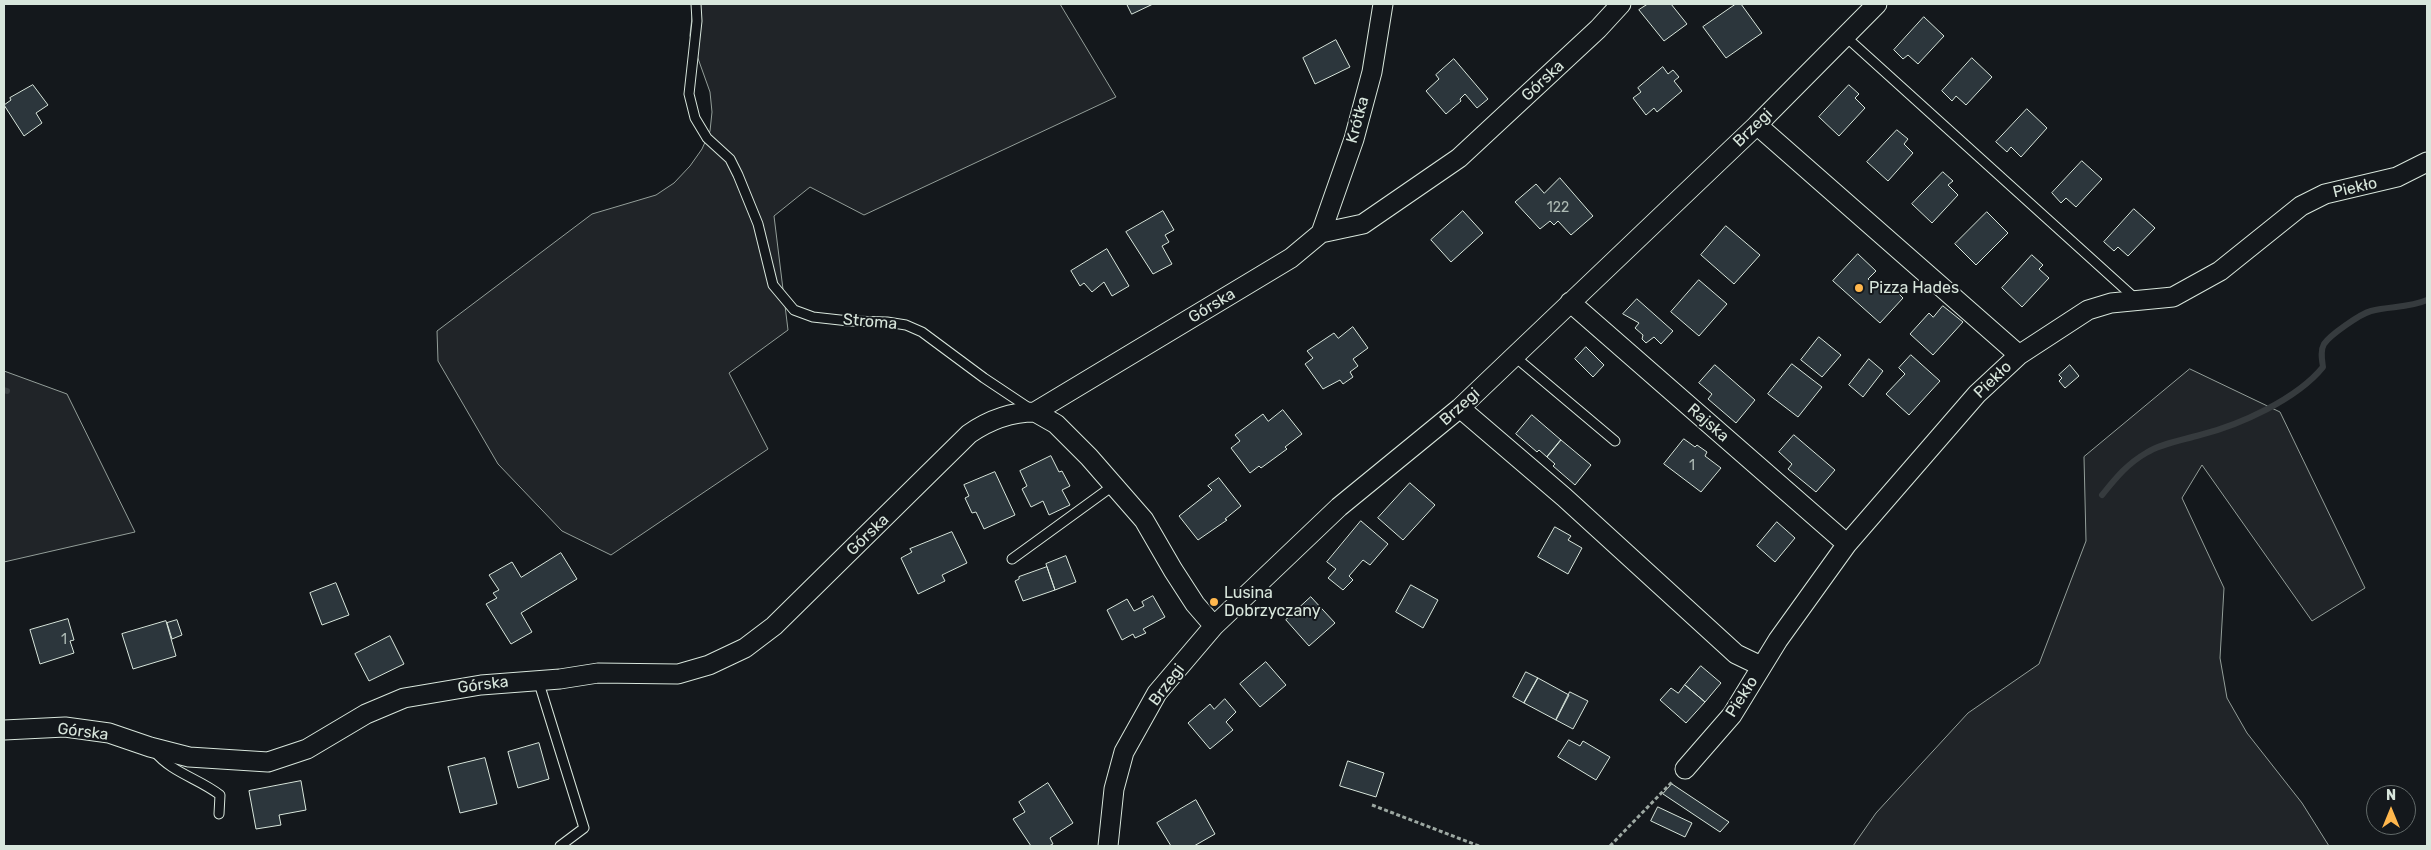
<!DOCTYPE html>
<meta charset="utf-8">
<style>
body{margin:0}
#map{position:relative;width:2431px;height:850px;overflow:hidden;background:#14181c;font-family:Rubik,sans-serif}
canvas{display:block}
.frame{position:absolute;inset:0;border:5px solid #d8e6dc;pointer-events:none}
.north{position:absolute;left:2366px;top:785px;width:50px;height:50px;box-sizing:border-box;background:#14181c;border:1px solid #626a69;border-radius:50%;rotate:0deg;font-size:14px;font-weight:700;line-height:20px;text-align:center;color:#d8e6dc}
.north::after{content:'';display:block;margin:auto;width:18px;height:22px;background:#ffb74d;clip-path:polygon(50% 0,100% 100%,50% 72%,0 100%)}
</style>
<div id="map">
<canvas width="2431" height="850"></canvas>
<div class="frame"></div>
<div class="north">N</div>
</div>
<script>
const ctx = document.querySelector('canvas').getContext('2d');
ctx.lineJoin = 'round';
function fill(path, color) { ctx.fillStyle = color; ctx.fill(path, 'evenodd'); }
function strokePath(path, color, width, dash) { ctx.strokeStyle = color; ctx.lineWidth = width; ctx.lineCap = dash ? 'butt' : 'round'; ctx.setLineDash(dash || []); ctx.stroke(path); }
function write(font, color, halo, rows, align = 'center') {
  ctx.font = font + ' Rubik,sans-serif'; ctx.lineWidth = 4; ctx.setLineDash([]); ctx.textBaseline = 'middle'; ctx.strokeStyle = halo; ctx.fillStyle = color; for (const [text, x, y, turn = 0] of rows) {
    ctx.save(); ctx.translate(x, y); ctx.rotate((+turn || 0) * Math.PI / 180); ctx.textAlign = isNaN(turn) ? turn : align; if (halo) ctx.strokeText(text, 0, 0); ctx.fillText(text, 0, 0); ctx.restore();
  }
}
const green = new Path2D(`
 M694 4H1060L1116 97 864 215 810 187 774 216 788 330 729 373 768 449 611 555 562 531 498 464 438 361 437 331 592 214 656 195 674 183 690 166 702 149 710 131 712 112 710 92 690 36Z
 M2190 369 2280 412 2365 588 2312 621 2202 465 2182 498 2224 588 2220 658 2227 698 2247 733 2302 803 2329 846H1853L1876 813 1968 713 2039 664 2086 541 2084 457Z
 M4 371 67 394 135 532 4 562Z`);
const stream = new Path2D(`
 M4 390 7 391
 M2102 495C2116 478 2127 464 2146 453 2162 443 2183 440 2200 435 2240 425 2297 399 2323 367 2322 360 2320 351 2324 344 2330 335 2360 314 2371 311 2390 306 2409 308 2427 300`);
const building = new Path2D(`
 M1127 4H1153L1132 14Z
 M1648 4H1671L1687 24 1664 41 1639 10Z
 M1736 4H1741L1762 33 1726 58 1703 27Z
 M1924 17 1944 36 1918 64 1908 55 1903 59 1894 50Z
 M1336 40 1350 67 1315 84 1303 58Z
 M1972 58 1992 77 1966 105 1956 96 1952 101 1942 91Z
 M1454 59 1488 99 1477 108 1465 94 1460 99 1461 101 1446 114 1426 91 1439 79 1436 75Z
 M1663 67 1668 74 1673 70 1679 77 1674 81 1682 91 1657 112 1654 108 1646 115 1633 98 1641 92 1638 88Z
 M33 85 48 105 36 113 42 123 24 136 4 105 11 100 10 98Z
 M1849 85 1859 94 1855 98 1865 108 1839 136 1819 117Z
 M2027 109 2047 128 2021 157 2011 147 2007 152 1996 142Z
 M1897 130 1908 139 1904 144 1913 153 1888 181 1867 162Z
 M2082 161 2102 179 2076 207 2066 198 2061 203 2052 193Z
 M1943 172 1953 181 1948 185 1958 195 1932 223 1912 204Z
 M1560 178 1593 216 1571 235 1558 221 1554 225 1550 221 1540 229 1515 202 1536 184 1544 193Z
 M2134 209 2155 228 2128 256 2118 247 2114 251 2104 242Z
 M1163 211 1174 230 1165 235 1169 242 1162 246 1172 264 1153 274 1126 232Z
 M1463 211 1483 233 1451 262 1431 240Z
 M1987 212 2008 233 1976 265 1955 244Z
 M1726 226 1760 255 1734 284 1701 255Z
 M1107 249 1129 286 1112 296 1104 282 1092 292 1084 283 1080 286 1071 271Z
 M1858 254 1876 271 1868 279 1882 292 1889 284 1903 298 1880 323 1833 281Z
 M2032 255 2043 265 2039 269 2049 278 2022 307 2002 288Z
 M1699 280 1727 304 1699 336 1671 312Z
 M1637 299 1673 331 1661 344 1654 337 1646 343 1642 339 1643 335 1635 328 1639 323 1623 314Z
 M1943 306 1963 322 1933 355 1910 334 1929 313 1933 317Z
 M1353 327 1368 348 1353 359 1358 366 1350 372 1353 377 1343 384 1340 380 1323 389 1305 364 1313 358 1307 351 1334 333 1338 338Z
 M1819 337 1841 355 1822 377 1801 360Z
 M1586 347 1604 365 1593 377 1575 359Z
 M1911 355 1940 381 1909 415 1886 394 1905 374 1899 368Z
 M1869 359 1883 371 1863 397 1849 385Z
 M1792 364 1822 387 1798 417 1768 394Z
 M1715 365 1755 400 1736 423 1708 399 1712 394 1699 383Z
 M2070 365 2079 376 2065 388 2059 381 2062 378 2059 375Z
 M1283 410 1302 434 1285 447 1287 449 1261 468 1259 466 1250 473 1231 448 1240 441 1235 435 1263 414 1268 421Z
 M1532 415 1561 440 1547 457 1539 450 1537 452 1516 434Z
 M1794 435 1835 470 1816 492 1788 469 1792 464 1779 452Z
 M1684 439 1695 447 1697 445 1707 452 1705 456 1721 468 1701 492 1664 464Z
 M1561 440 1591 465 1575 485 1553 466 1555 464 1547 457Z
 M1051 456 1059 472 1062 471 1070 486 1062 490 1070 505 1049 515 1043 501 1031 507 1022 489 1027 486 1020 471Z
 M995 472 1015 515 984 529 976 512 972 513 965 498 969 496 964 485Z
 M1219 478 1241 506 1225 519 1227 520 1198 540 1179 516 1212 490 1208 486Z
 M1410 483 1435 505 1403 540 1378 518Z
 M1361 521 1388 544 1370 565 1363 560 1349 576 1353 580 1343 590 1328 578 1336 569 1327 562Z
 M1777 522 1795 538 1775 562 1757 546Z
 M1555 527 1571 536 1568 540 1582 548 1568 574 1538 557Z
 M952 532 967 563 942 575 945 581 918 594 901 558 912 552 910 549Z
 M561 553 577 579 521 613 532 632 511 644 486 604 497 598 493 593 499 590 489 575 512 562 521 577Z
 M1066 556 1076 582 1055 590 1046 564Z
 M1047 567 1055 590 1023 601 1015 581 1019 579V577Z
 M336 583 349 615 322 625 310 593Z
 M1411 585 1438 600 1423 628 1396 612Z
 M1153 596 1165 617 1143 629 1146 633 1135 638 1133 634 1122 640 1107 610 1127 599 1134 611 1144 606 1142 602Z
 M1311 597 1335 623 1309 646 1286 620Z
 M68 619 74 640 70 641 74 653 40 664 30 630Z
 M177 620 182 635 172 639 167 623Z
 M166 621 176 656 133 669 122 634Z
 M390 636 404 664 369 681 355 654Z
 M1266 662 1286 685 1260 707 1240 684Z
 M1701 666 1721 683 1705 702 1685 685Z
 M1526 672 1538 678 1524 703 1513 697Z
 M1538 678 1569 695 1556 720 1524 703Z
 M1685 685 1705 702 1686 723 1660 700 1671 688 1678 693Z
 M1570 692 1588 701 1573 729 1556 720Z
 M1225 699 1236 712 1226 722 1233 730 1210 749 1188 723 1210 704 1214 709Z
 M1569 740 1580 746 1583 741 1610 757 1596 780 1558 757Z
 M539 743 549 779 518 788 508 752Z
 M485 758 497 804 460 813 448 767Z
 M1348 761 1384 773 1376 797 1340 786Z
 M301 781 306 810 279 815 281 825 256 829 249 791Z
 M1048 783 1073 823 1050 838 1053 844 1049 846H1031L1013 819 1025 812 1019 802Z
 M1672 784 1729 822 1720 832 1663 794Z
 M1196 800 1215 834 1194 846H1171L1157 823Z
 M1658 807 1692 823 1685 837 1651 821Z`);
const path = new Path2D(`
 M1372 805 1479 846
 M1610 846 1672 782`);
const lane = new Path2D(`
 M696 4 697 21 689 94 695 118 707 138 730 159 738 175 758 224 773 285 794 310 813 317 849 321 887 322 906 325 922 332 984 378 1032 410
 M1845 36 2137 300
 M1514 356 1615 441
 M1012 559 1114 485
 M538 680 584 828 560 846
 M154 751C172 773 198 778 220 795L219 814`);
const street = new Path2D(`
 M1757 125 2019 355
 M1321 233 1354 139 1372 72 1383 4
 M1570 302 1847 544
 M1460 408 1564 497 1736 654 1761 666
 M1035 412 1056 424 1089 457 1144 520 1173 570 1195 604 1214 626
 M4 730 65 727 109 733 150 747 189 757 268 762 307 749 366 714 404 698 481 685 560 679 598 673 678 674 709 665 745 648 774 626 969 434C989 420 1011 412 1035 412L1291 258 1321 233 1363 224 1459 158 1598 29 1621 4
 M1685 769 1732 715 1778 640 1847 544 1977 394 2019 355 2088 310 2111 303 2173 297 2220 271 2301 206 2325 194 2397 177 2427 162
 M1108 846 1114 789 1124 752 1157 693 1214 626 1339 507 1460 408 1757 125 1877 4`);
const markers = [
 [1859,288,5,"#ffb74d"],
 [1214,602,5,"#ffb74d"]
];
const numberNames = [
 ["122",1558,208],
 ["1",1692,466],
 ["1",64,640]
];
const streetNames = [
 ["Górska",1543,81,-43],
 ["Krótka",1358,120,-75],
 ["Brzegi",1753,128,-44],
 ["Piekło",2355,188,-13],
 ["Górska",1212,306,-31],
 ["Stroma",870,322,5],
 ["Piekło",1993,380,-44],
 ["Brzegi",1460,407,-42],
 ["Rajska",1708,423,41],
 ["Górska",868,535,-44],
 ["Górska",483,685,-7],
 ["Brzegi",1167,685,-53],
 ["Piekło",1742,697,-57],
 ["Górska",83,732,7]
];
const poiNames = [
 ["Pizza Hades",1869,288],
 ["Lusina",1224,593],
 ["Dobrzyczany",1224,611]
];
fill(green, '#202428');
strokePath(green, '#939e99', 1);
strokePath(stream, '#363b3e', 6);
fill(building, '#2c363c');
strokePath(building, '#d8e6dc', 1);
strokePath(lane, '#d8e6dc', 11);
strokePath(street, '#d8e6dc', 21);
strokePath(path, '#9da8a2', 3, [4, 2.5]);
strokePath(lane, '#14181c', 9);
strokePath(street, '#14181c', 19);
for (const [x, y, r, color] of markers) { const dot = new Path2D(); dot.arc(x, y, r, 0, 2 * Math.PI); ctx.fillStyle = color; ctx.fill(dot); strokePath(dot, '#14181c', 2); }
write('14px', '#adbab4', null, numberNames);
write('16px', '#d8e6dc', '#14181c', streetNames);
write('16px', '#d8e6dc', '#14181c', poiNames, 'left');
</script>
